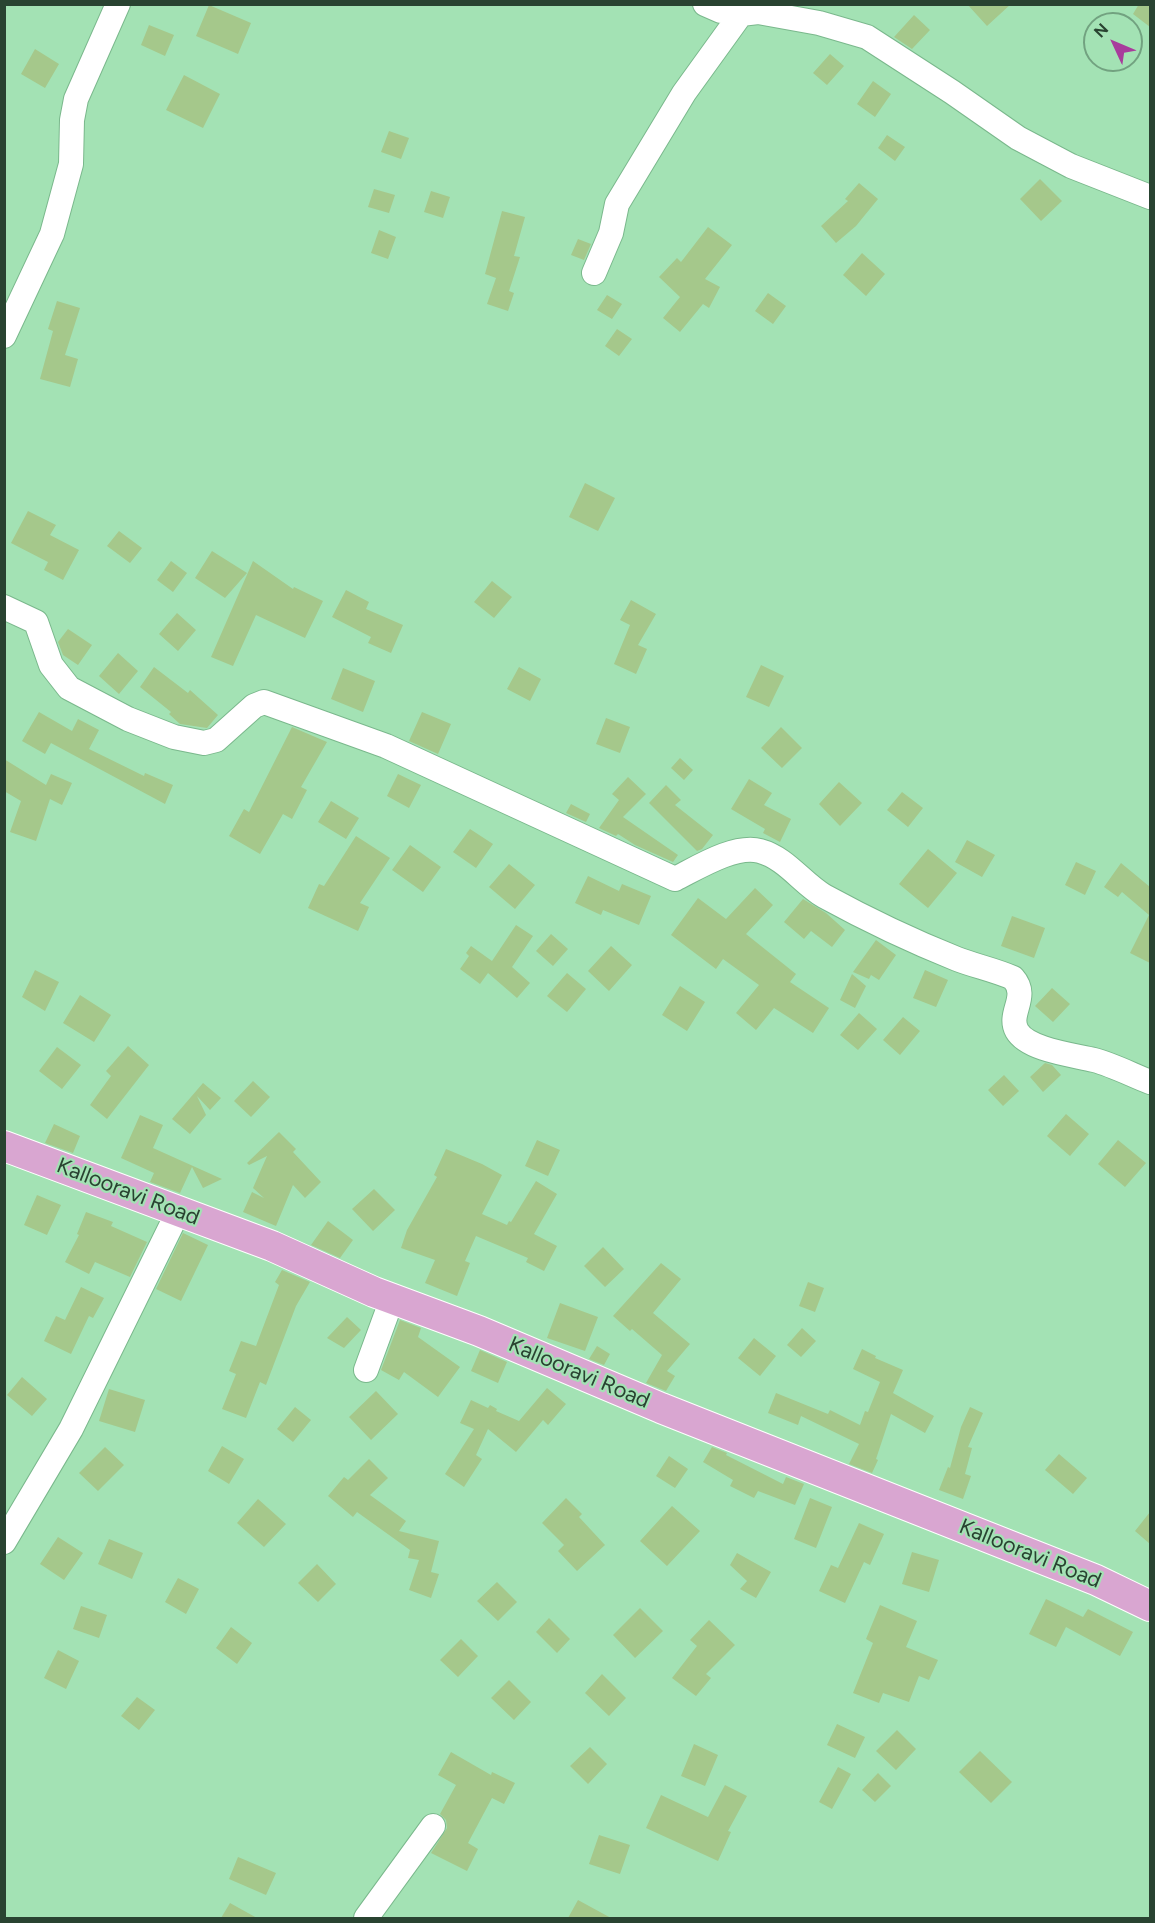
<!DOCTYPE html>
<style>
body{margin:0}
#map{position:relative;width:1155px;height:1923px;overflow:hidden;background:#a3e2b4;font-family:Figtree,sans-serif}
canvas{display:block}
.frame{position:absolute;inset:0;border:6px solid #294331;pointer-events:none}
.north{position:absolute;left:1083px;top:12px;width:60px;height:60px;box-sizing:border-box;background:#a3e2b4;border:2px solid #72a280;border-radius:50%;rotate:314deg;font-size:16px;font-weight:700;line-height:24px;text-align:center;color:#294331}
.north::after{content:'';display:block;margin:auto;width:21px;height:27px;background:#a83c9c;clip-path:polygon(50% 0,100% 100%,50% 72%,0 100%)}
</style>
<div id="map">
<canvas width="1155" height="1923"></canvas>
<div class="frame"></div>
<div class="north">N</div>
</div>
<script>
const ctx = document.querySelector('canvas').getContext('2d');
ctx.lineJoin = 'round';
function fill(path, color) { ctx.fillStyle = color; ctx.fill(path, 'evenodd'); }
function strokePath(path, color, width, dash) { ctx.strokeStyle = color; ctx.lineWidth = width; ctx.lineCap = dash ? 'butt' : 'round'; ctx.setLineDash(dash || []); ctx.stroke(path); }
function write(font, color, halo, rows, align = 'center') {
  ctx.font = font + ' Figtree,sans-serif'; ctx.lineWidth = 4.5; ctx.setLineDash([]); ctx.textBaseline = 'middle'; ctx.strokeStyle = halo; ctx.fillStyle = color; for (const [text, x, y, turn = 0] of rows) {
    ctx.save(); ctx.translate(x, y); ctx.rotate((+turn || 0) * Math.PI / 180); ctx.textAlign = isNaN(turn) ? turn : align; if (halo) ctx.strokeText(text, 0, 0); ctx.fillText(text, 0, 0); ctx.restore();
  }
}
const building = new Path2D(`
 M967 4H1011L987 26Z
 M1139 4H1150V27L1133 14Z
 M209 5 251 23 238 54 196 36Z
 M914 15 930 30 912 49 894 37Z
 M149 25 174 35 165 56 141 45Z
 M35 49 59 64 45 88 21 74Z
 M830 54 844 66 827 85 813 73Z
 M184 75 220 94 203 128 166 110Z
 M873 81 891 94 875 117 857 104Z
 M389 131 409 138 401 159 381 152Z
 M887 135 905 147 895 161 878 148Z
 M1040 179 1062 201 1041 221 1020 199Z
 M859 183 878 199 856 226 836 243 821 226 848 201 845 199Z
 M374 189 395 195 389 213 368 207Z
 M431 191 450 197 443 218 424 212Z
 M502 211 525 217 514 256 520 257 509 291 514 293 508 311 487 304 496 278 485 274Z
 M708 227 732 245 705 279 720 287 709 308 703 304 680 332 663 318 680 297 659 277 677 258 681 262Z
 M379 230 396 237 388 259 371 253Z
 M578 239 591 244 584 260 571 255Z
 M862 253 885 274 866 296 843 275Z
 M768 293 786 306 773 324 755 311Z
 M607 295 622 304 612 319 597 310Z
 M57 301 80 308 65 355 78 359 70 387 40 379 53 331 48 329Z
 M617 329 632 339 619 356 605 346Z
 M585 483 615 498 598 531 569 517Z
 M28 511 56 525 50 535 79 550 63 580 44 570 48 562 11 543Z
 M119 531 142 548 130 563 107 546Z
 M212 551 247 573 225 598 195 578Z
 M171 561 187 573 173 592 157 580Z
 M253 561 293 589 294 587 323 601 305 638 256 615 233 666 211 657Z
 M492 581 512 597 494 618 474 602Z
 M346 590 369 602 366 609 403 625 391 653 368 643 371 637 332 617Z
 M631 600 656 614 638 645 647 649 636 674 614 664 630 625 620 620Z
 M177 613 196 630 178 651 159 634Z
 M68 629 92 645 78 665 63 655 58 642Z
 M118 653 138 671 119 694 99 676Z
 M761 665 784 676 769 707 746 697Z
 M154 667 188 693 190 690 218 715 207 728 180 724 169 714 171 712 140 687Z
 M519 667 541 679 530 701 507 689Z
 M343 668 375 681 363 712 331 699Z
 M39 712 72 731 78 719 99 730 89 749 144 776 145 773 173 785 165 804 51 743 45 754 22 741Z
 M422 712 451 724 438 754 409 741Z
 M606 718 630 727 620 753 596 744Z
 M292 727 327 742 301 787 307 790 292 819 283 814 260 854 229 836 244 809 249 812Z
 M781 727 802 748 782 768 761 748Z
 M680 758 693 770 684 780 671 768Z
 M4 759 46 785 51 774 72 783 62 805 50 799 36 841 10 832 21 801 4 791Z
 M398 774 421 785 409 808 387 796Z
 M628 777 646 794 623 817 678 855 673 862 635 845 618 834 616 836 599 828 619 800 612 794Z
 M749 779 772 793 764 805 791 819 780 842 763 833 765 829 731 809Z
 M839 782 862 803 840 826 819 804Z
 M666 785 681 800 675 805 713 835 702 849 697 851 649 803Z
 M902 792 923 808 908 827 887 810Z
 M331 801 359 818 346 839 318 822Z
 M571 804 590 814 586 822 566 813Z
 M470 829 493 844 476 868 453 852Z
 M356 836 390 858 360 903 369 907 358 931 308 908 319 884 324 886Z
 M967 840 995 855 982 877 955 862Z
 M410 845 441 867 423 892 392 870Z
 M928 849 957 873 928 908 899 884Z
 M1076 862 1096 871 1085 895 1065 885Z
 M1121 863 1150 887V963L1130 953 1149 915 1122 892 1118 897 1104 887Z
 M509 864 535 885 515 909 489 887Z
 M588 876 619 891 622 884 651 896 639 925 603 910 601 915 575 903Z
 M755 888 773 905 746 934 796 974 790 982 829 1008 813 1033 774 1008 756 1030 736 1013 759 985 723 959 716 969 671 935 698 898 726 919Z
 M803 899 826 913 845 930 832 947 811 931 804 939 784 922Z
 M1012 916 1045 928 1034 958 1001 946Z
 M516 925 533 936 512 967 530 983 517 998 488 973 480 984 460 969 469 956 466 953 471 946 492 961Z
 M551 934 568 949 553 966 536 951Z
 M876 940 896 955 879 980 871 975 869 979 853 972Z
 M611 946 632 965 609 991 588 971Z
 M35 970 59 982 45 1011 22 997Z
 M925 970 948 980 936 1007 913 998Z
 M567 973 586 989 567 1012 547 996Z
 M852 974 866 986 855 1008 840 1000Z
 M680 986 705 1002 687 1031 662 1015Z
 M1052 988 1070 1004 1053 1022 1035 1006Z
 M80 995 111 1015 94 1042 63 1023Z
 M859 1013 877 1029 858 1050 840 1035Z
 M903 1017 920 1031 900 1055 883 1040Z
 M128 1046 149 1065 107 1119 90 1105 111 1076 106 1071Z
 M57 1047 81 1065 62 1089 39 1071Z
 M1045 1063 1052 1065 1061 1075 1043 1092 1030 1077Z
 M1004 1075 1019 1091 1003 1106 988 1090Z
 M253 1081 270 1097 251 1117 234 1101Z
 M203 1083 221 1098 210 1110 197 1096 206 1115 190 1134 172 1119Z
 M1066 1114 1089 1134 1070 1156 1047 1136Z
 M140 1115 163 1125 153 1148 222 1179 203 1188 192 1167 180 1193 150 1182 154 1173 121 1158Z
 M54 1124 80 1136 73 1153 45 1143Z
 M279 1132 296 1149 293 1152 321 1182 305 1198 293 1185 276 1226 243 1212 252 1192 264 1198 253 1188 267 1156 249 1165 247 1163Z
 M537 1140 560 1150 548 1176 525 1166Z
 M1118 1140 1146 1163 1125 1187 1098 1164Z
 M446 1149 482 1164 502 1175 482 1214 507 1225 509 1221 511 1222 536 1181 557 1194 534 1234 557 1246 544 1271 526 1262 528 1258 476 1236 465 1261 470 1263 457 1296 425 1283 435 1260 401 1248 407 1230 437 1177 434 1175Z
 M374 1189 395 1210 373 1231 352 1209Z
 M37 1195 61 1205 47 1235 24 1225Z
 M86 1212 113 1222 111 1226 147 1242 130 1277 95 1262 89 1274 65 1262 79 1235 77 1234Z
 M328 1221 353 1240 340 1258 311 1245Z
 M183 1233 208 1245 181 1301 156 1289Z
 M603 1247 624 1269 605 1287 584 1266Z
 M661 1263 681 1279 653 1313 690 1344 667 1371 675 1376 666 1391 646 1383 662 1355 632 1329 630 1331 613 1316Z
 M282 1270 310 1282 296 1306 266 1385 260 1382 246 1418 222 1409 236 1374 229 1371 241 1341 256 1346 279 1285 275 1282Z
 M808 1282 824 1288 815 1312 799 1306Z
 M81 1287 104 1298 93 1318 89 1316 71 1354 44 1341 56 1316 65 1320Z
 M560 1303 598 1317 585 1351 547 1338Z
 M347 1317 361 1330 344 1348 327 1338Z
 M400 1320 421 1328 418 1337 460 1367 438 1397 404 1372 399 1380 381 1370Z
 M802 1328 816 1341 801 1357 787 1345Z
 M754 1338 776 1356 760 1376 738 1358Z
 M597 1346 610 1354 604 1365 589 1359Z
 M862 1349 876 1356 875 1358 903 1370 893 1393 934 1416 925 1433 891 1414 876 1459 878 1460 872 1473 849 1464 859 1444 801 1416 798 1425 768 1413 776 1393 828 1414 830 1410 860 1425 865 1411 868 1412 880 1382 853 1369Z
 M480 1350 507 1362 498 1383 471 1371Z
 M22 1377 47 1399 32 1416 7 1395Z
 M547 1388 566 1404 548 1425 543 1420 516 1452 488 1429 476 1455 482 1459 464 1487 445 1474 474 1429 460 1423 471 1400 488 1408 490 1405 497 1409 496 1411 519 1421Z
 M109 1389 145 1400 135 1432 99 1421Z
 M376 1391 398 1414 371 1440 349 1417Z
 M295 1407 311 1420 293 1442 277 1429Z
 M970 1407 983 1413 968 1447 972 1448 965 1474 971 1476 963 1499 939 1490 948 1467 950 1468 961 1427Z
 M222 1446 244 1459 229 1484 208 1471Z
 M105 1447 124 1465 98 1491 79 1473Z
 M712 1447 727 1453 726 1455 783 1484 786 1477 804 1484 795 1505 758 1491 754 1498 730 1486 733 1480 703 1462Z
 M1059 1454 1087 1478 1073 1494 1045 1470Z
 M669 1456 688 1469 675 1488 656 1476Z
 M369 1459 388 1478 370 1495 406 1521 399 1531 439 1541 431 1572 439 1574 431 1598 409 1590 419 1560 408 1558 410 1550 357 1512 353 1517 328 1496 344 1477 348 1480Z
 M566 1498 582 1514 579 1517 605 1545 577 1571 558 1551 564 1545 542 1523Z
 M810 1498 832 1507 816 1548 794 1539Z
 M258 1499 286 1524 264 1547 237 1523Z
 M672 1506 700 1531 667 1566 640 1541Z
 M1150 1512V1544L1135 1531Z
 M859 1523 884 1534 870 1565 864 1562 845 1603 819 1591 831 1565 838 1568Z
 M58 1537 83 1553 64 1580 40 1564Z
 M109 1539 143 1553 132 1579 98 1564Z
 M912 1552 939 1560 929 1592 902 1584Z
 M737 1553 771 1572 756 1598 740 1589 747 1581 730 1565Z
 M317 1564 336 1584 318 1602 298 1583Z
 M178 1578 199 1589 186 1614 165 1602Z
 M497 1582 517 1602 498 1621 477 1601Z
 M1046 1599 1083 1617 1088 1609 1133 1632 1120 1656 1066 1627 1056 1647 1029 1634Z
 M880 1605 917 1621 906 1647 938 1660 929 1680 919 1676 909 1702 883 1693 879 1703 853 1693 873 1643 866 1639Z
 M81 1606 107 1615 99 1638 73 1629Z
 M640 1608 663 1631 635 1658 613 1635Z
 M549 1618 570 1639 557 1653 536 1632Z
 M709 1620 735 1645 706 1674 711 1678 696 1696 672 1678 697 1646 690 1640Z
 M231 1627 252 1643 237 1664 216 1648Z
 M461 1639 478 1656 458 1677 440 1660Z
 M58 1650 79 1661 66 1689 44 1678Z
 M602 1674 626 1698 609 1716 585 1693Z
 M509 1680 531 1702 514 1720 491 1698Z
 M137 1697 155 1710 139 1730 121 1716Z
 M837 1724 865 1737 855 1758 827 1745Z
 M897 1730 916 1749 896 1770 876 1751Z
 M694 1744 718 1755 705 1786 681 1776Z
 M590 1747 607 1764 588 1784 570 1766Z
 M980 1751 1012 1782 991 1803 959 1772Z
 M451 1752 491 1775 492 1772 515 1783 504 1804 492 1798 468 1843 478 1849 467 1871 431 1853 447 1828 446 1820 440 1814 456 1785 438 1775Z
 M838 1767 851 1774 832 1809 819 1802Z
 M878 1773 891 1786 875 1802 862 1790Z
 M725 1785 747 1796 728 1831 731 1832 718 1861 646 1828 661 1795 708 1817Z
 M599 1835 630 1845 620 1874 589 1864Z
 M238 1857 276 1873 266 1895 229 1879Z
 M578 1900 611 1918H568Z
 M230 1903 257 1918H221Z`);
const minor = new Path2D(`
 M705 4 721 11 741 14 758 12 819 23 867 37 952 92 1018 138 1071 166 1150 197
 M594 273 611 233 617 204 684 93 741 14
 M4 336 52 234 71 164 72 120 76 99 118 4
 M4 607 36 622 51 665 69 688 128 719 174 737 204 743 216 740 254 706 264 702 386 746 675 879C697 868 735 844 760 851 786 858 802 883 824 896 866 919 912 941 957 959 975 966 995 970 1013 978 1030 997 1007 1013 1017 1031 1028 1050 1074 1055 1094 1060 1113 1065 1132 1075 1150 1082
 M366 1370 392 1299
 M4 1542 71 1429 178 1212
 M366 1918 433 1826`);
const major = new Path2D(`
 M4 1146 272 1246 374 1292 479 1331 661 1408 1096 1580 1150 1606`);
const streetNames = [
 ["Kallooravi Road",128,1192,21],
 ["Kallooravi Road",579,1373,23],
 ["Kallooravi Road",1030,1554,22]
];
fill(building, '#a5c88b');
strokePath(minor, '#7ab88c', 26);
strokePath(major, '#fff', 32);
strokePath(minor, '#fff', 24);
strokePath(major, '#d9a6d1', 30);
write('22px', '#294331', '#a3e2b4', streetNames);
</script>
